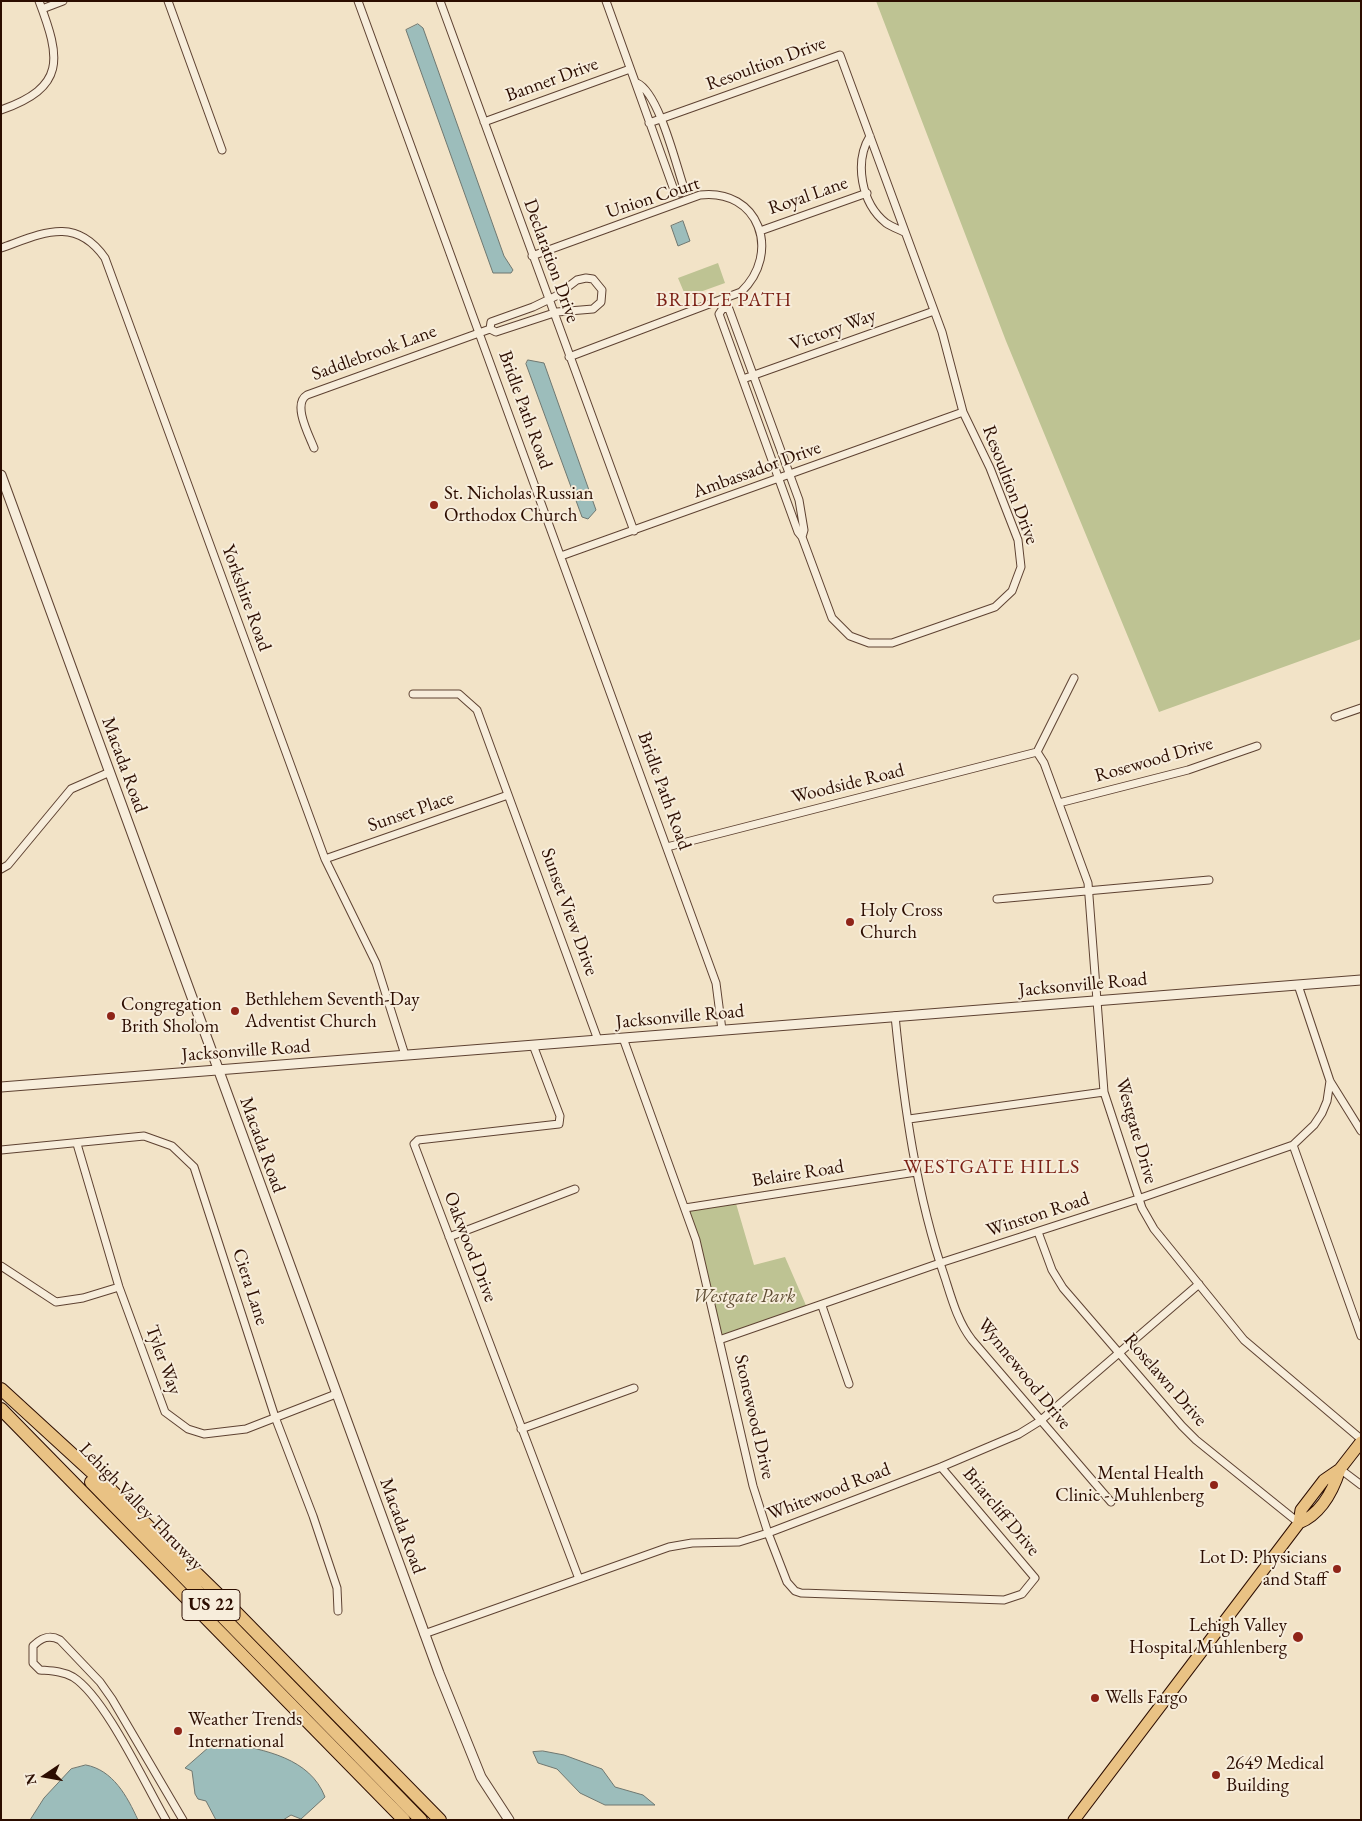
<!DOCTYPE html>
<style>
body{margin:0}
#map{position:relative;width:1362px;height:1821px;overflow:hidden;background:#f2e3c7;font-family:"EB Garamond",serif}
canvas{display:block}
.frame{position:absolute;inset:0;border:2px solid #2c0d00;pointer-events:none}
.north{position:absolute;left:20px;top:1751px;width:50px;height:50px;-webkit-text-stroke:4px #f7eddb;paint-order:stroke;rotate:258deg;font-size:14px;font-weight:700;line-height:20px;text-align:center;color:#2c0d00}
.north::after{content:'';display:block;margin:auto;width:18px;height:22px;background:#2c0d00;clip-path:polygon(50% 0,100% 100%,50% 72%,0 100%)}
</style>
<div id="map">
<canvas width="1362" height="1821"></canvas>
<div class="frame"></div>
<div class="north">N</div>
</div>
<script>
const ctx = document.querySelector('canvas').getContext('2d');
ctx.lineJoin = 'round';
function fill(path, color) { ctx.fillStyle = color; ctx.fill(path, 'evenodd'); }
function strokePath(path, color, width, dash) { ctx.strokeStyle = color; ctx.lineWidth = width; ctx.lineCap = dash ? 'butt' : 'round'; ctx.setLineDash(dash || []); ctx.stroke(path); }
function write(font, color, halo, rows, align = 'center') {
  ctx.font = font + ' "EB Garamond",serif'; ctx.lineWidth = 4; ctx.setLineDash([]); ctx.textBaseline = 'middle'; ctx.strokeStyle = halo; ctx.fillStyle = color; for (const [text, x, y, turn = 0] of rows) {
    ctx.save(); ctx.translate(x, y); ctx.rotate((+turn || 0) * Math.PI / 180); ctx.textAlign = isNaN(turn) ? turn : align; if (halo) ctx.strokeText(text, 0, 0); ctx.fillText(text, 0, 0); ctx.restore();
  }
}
const green = new Path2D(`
 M876 1H1361V639L1159 712 1006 341Z
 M718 263 725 283 686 297 678 278Z
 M735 1200 754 1265 785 1257 808 1310 719 1340 685 1208Z`);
const water = new Path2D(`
 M418 24 423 28 504 256 513 270 511 273H493L406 30Z
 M683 221 690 241 678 246 671 226Z
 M528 360 544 363 596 510 588 519 582 517 526 364Z
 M228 1743C265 1750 310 1758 325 1797L301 1819 291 1815 283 1820H216L206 1801 198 1799 195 1794 192 1771 185 1768 209 1747Z
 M543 1751 564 1755 602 1769 615 1787 643 1795 655 1805H605L580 1793 557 1769 538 1763 533 1752Z
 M86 1765C113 1770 127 1796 138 1820H30L44 1798 71 1769Z`);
const minor = new Path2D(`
 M168 1 222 150
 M358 1 716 983 722 1030
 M440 1 634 531
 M606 1 674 190 680 193 684 188C676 165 659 93 637 83
 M42 9 63 1
 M1 110C66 87 61 59 39 1
 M484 122 630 69
 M649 123 840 55 942 332 963 412 990 468 1018 540 1021 567 1012 591 995 607 892 643H869L850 636 832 618 802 537
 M870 136C854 162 861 203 886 223 892 227 898 229 904 232
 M760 231 867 193
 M1 248C41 234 75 215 105 258L325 859 376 963 405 1055
 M532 256 700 195C759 188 782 253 741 292L569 357
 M723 308 729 309 799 500 804 530 802 537 798 532 719 314Z
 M743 379 934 311
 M314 448C309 435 292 404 307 395L490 329 496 332 557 312 593 309 601 302 602 290 593 279 586 278 577 280 556 296 533 307 491 322 490 329
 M561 556 963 412
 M413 694H459L477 710 598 1040
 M1335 717 1361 708
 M1037 752 1044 763 1088 883 1104 1092 1142 1208 1154 1229 1244 1340 1361 1439
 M1037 752 1074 678
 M1059 803 1188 770 1257 746
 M667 847 1037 752
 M325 859 508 795
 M1 869 8 865 71 789 110 772
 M997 899 1209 880
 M1298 985 1330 1081 1361 1131
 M895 1016C904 1105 916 1194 945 1278 952 1300 958 1322 972 1340L1111 1502
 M623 1038 696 1240 753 1486 768 1533 787 1582 795 1591 801 1593 1004 1600 1022 1594 1035 1578 941 1467
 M533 1045 560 1116 559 1124 418 1140 414 1144 579 1579
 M909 1119 1104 1092
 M77 1144 119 1287 165 1412 188 1429 204 1434 246 1429 336 1394
 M1293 1145 1361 1336
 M1 1150 144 1136 172 1146 194 1167 275 1417 313 1516 337 1588 338 1611
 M685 1208 916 1172
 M1038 1232 1052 1270 1063 1288 1182 1426 1196 1440 1299 1523
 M449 1237 575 1189
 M1 1266 56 1302 83 1298 119 1287
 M822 1306 849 1384
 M719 1340 940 1263 1138 1199 1293 1145 1314 1125 1322 1113 1327 1101 1330 1081
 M521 1429 634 1388
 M1340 1469 1361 1485
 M424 1634 669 1547 692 1543 739 1542 768 1533 941 1467 1019 1434 1040 1421 1199 1284
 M166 1820C145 1784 105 1697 73 1677 62 1671 52 1671 40 1670L33 1663V1646C41 1638 49 1634 60 1640L100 1682 112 1699 183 1820`);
const tertiary = new Path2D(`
 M1 475 439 1673 481 1777 509 1820
 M1 1087 1361 980`);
const primary = new Path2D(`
 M1299 1523C1321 1514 1333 1491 1340 1469
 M1074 1820 1299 1523 1301 1510 1324 1480 1340 1469 1361 1442`);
const motorway = new Path2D(`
 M1 1389 108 1487 227 1603 440 1820
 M1 1409 404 1820
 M91 1482 421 1820`);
const markers = [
 [434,505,5,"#8f2418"],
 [850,922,5,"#8f2418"],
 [235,1011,5,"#8f2418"],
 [111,1016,5,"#8f2418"],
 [1214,1485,5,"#8f2418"],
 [1337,1569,5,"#8f2418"],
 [1298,1637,6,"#8f2418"],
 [1095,1698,5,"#8f2418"],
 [178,1731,5,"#8f2418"],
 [1216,1775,5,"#8f2418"]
];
const shields = [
 [211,1605,58]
];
const shieldNames = [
 ["US 22",211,1605]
];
const streetNames = [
 ["Resoultion Drive",766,64,-20],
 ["Banner Drive",552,80,-20],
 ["Royal Lane",808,196,-19],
 ["Union Court",653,198,-18],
 ["Declaration Drive",551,261,70],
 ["Victory Way",833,330,-20],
 ["Saddlebrook Lane",374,353,-20],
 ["Bridle Path Road",525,410,70],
 ["Ambassador Drive",757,470,-20],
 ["Resoultion Drive",1010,485,69],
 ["Yorkshire Road",246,598,70],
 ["Rosewood Drive",1154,760,-16],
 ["Macada Road",124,765,70],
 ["Woodside Road",848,784,-14],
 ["Bridle Path Road",664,791,70],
 ["Sunset Place",411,812,-19],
 ["Sunset View Drive",569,912,70],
 ["Jacksonville Road",1083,985,-5],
 ["Jacksonville Road",680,1017,-5],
 ["Jacksonville Road",246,1051,-4],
 ["Westgate Drive",1136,1131,74],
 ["Macada Road",262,1145,70],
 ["Belaire Road",798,1174,-9],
 ["Winston Road",1038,1215,-18],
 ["Oakwood Drive",470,1247,69],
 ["Ciera Lane",250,1287,72],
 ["Tyler Way",163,1360,70],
 ["Wynnewood Drive",1024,1374,51],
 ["Roselawn Drive",1165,1380,49],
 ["Stonewood Drive",754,1417,77],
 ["Whitewood Road",829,1492,-21],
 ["Lehigh Valley Thruway",141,1507,46],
 ["Briarcliff Drive",1001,1512,50],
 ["Macada Road",402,1526,70]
];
const poiNames = [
 ["St. Nicholas Russian",444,494],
 ["Orthodox Church",444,516],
 ["Holy Cross",860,911],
 ["Church",860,933],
 ["Bethlehem Seventh-Day",245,1000],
 ["Adventist Church",245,1022],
 ["Congregation",121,1005],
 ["Brith Sholom",121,1027],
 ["Mental Health",1204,1474,"right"],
 ["Clinic - Muhlenberg",1204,1496,"right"],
 ["Lot D: Physicians",1327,1558,"right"],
 ["and Staff",1327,1580,"right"],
 ["Lehigh Valley",1287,1626,"right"],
 ["Hospital Muhlenberg",1287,1648,"right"],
 ["Wells Fargo",1105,1698],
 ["Weather Trends",188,1720],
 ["International",188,1742],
 ["2649 Medical",1226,1764],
 ["Building",1226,1786]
];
const parkNames = [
 ["Westgate Park",744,1297]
];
const neighbourhoodNames = [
 ["BRIDLE PATH",724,301],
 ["WESTGATE HILLS",992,1168]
];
fill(green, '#bec393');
fill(water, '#9cbdbb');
strokePath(water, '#6f7770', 1);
strokePath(minor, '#5e4232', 9);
strokePath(tertiary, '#5e4232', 11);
strokePath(primary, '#2c0d00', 13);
strokePath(motorway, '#2c0d00', 14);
strokePath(minor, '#f7eddb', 7);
strokePath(tertiary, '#f7eddb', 9);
strokePath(primary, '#e9c284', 11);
strokePath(motorway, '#e9c284', 12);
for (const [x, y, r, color] of markers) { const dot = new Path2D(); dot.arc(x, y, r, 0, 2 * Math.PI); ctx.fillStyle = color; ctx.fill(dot); strokePath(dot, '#f7eddb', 2); }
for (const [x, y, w] of shields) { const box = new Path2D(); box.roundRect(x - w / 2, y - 15.5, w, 31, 4); ctx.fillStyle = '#f7eddb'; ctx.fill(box); strokePath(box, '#2c0d00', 1); }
write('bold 18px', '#2c0d00', null, shieldNames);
write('19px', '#2c0d00', '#f7eddb', streetNames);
write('19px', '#2c0d00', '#f7eddb', poiNames, 'left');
write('italic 19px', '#5f4d33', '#f7eddb', parkNames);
ctx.letterSpacing = '1px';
write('20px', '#7a1f14', '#f7eddb', neighbourhoodNames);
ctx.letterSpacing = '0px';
</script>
